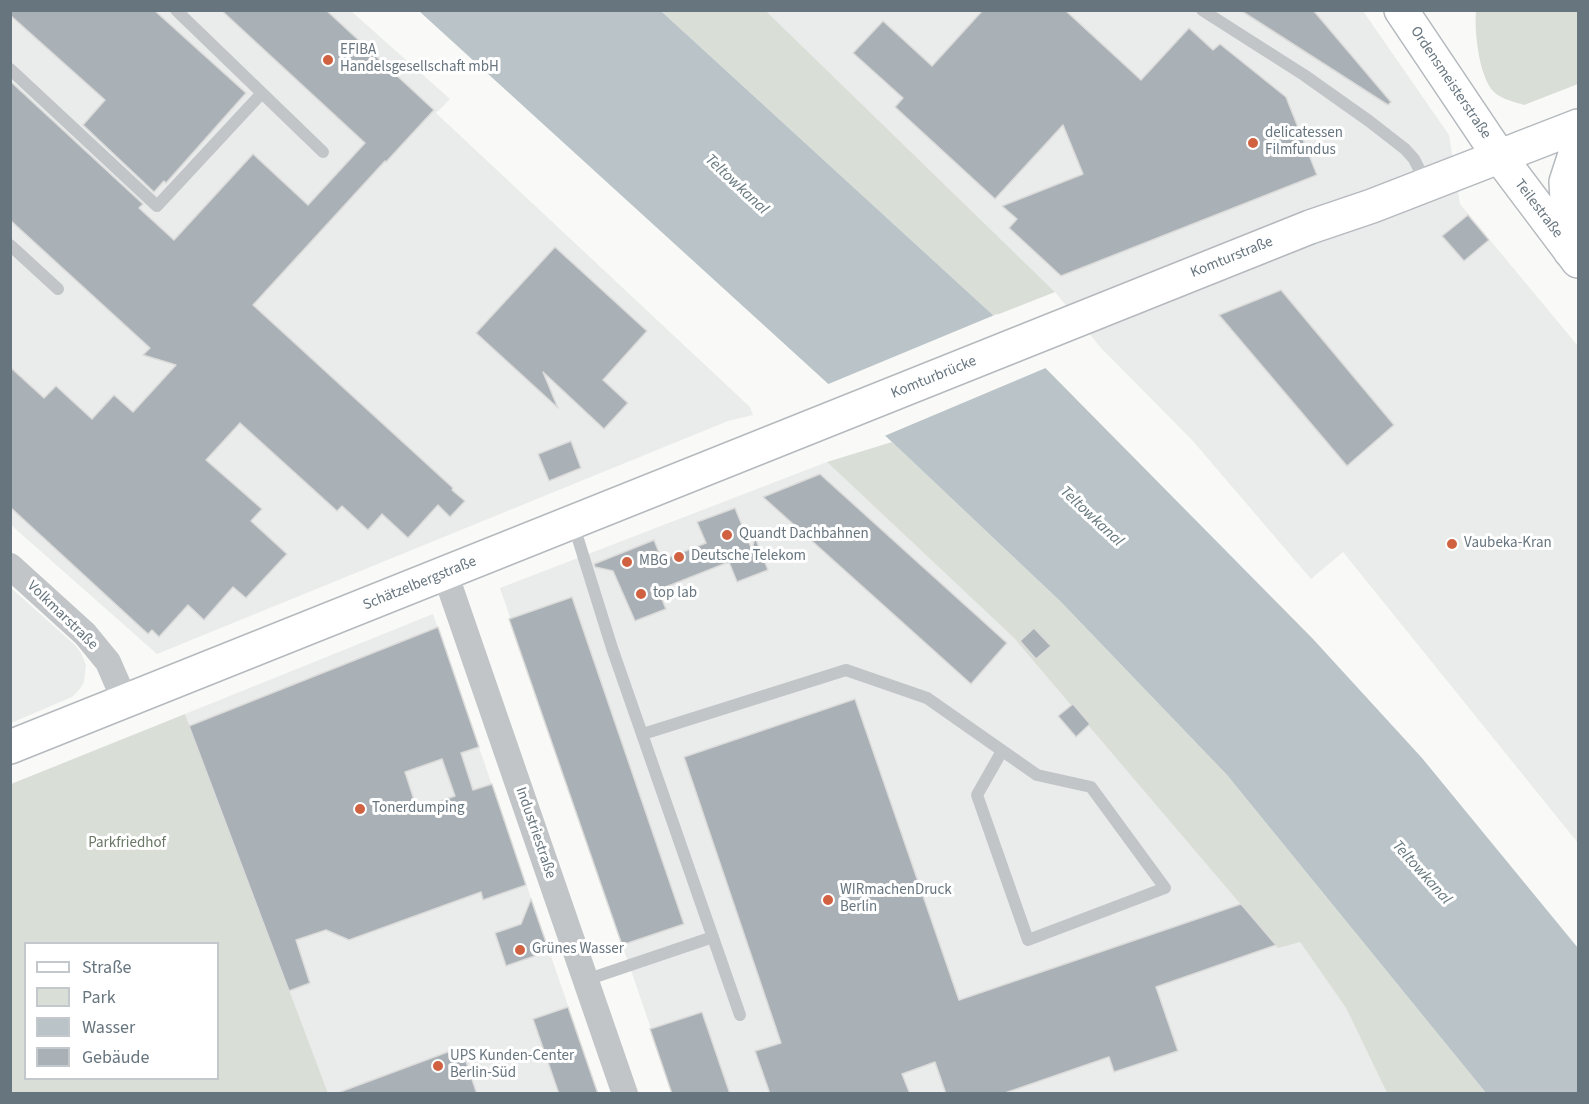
<!DOCTYPE html>
<meta charset="utf-8">
<style>
body{margin:0}
#map{position:relative;width:1589px;height:1104px;overflow:hidden;background:#f9f9f7;font-family:"Source Sans 3",sans-serif}
canvas{display:block}
.frame{position:absolute;inset:0;border:12px solid #67757f;pointer-events:none}
.legend{position:absolute;left:24px;top:942px;width:195px;height:138px;box-sizing:border-box;background:#fff;border:2px solid #c2c8cc;margin:0;padding:8px 10px;list-style:none;font-size:18px;color:#67757f}
.legend li{display:flex;align-items:center;gap:12px;height:30px}
.legend b{width:30px;border:2px solid #c2c8cc}
</style>
<div id="map">
<canvas width="1589" height="1104"></canvas>
<div class="frame"></div>
<ul class="legend">
<li><b style="height:8px;background:#fff"></b>Straße</li>
<li><b style="height:16px;background:#d9ded7"></b>Park</li>
<li><b style="height:16px;background:#bac4c8"></b>Wasser</li>
<li><b style="height:16px;background:#a9b0b6"></b>Gebäude</li>
</ul>
</div>
<script>
const ctx = document.querySelector('canvas').getContext('2d');
ctx.lineJoin = 'round';
function fill(path, color) { ctx.fillStyle = color; ctx.fill(path, 'evenodd'); }
function strokePath(path, color, width, dash) { ctx.strokeStyle = color; ctx.lineWidth = width; ctx.lineCap = dash ? 'butt' : 'round'; ctx.setLineDash(dash || []); ctx.stroke(path); }
function write(font, color, halo, rows, align = 'center') {
  ctx.font = font + ' "Source Sans 3",sans-serif'; ctx.lineWidth = 6; ctx.setLineDash([]); ctx.textBaseline = 'middle'; ctx.strokeStyle = halo; ctx.fillStyle = color; for (const [text, x, y, turn = 0] of rows) {
    ctx.save(); ctx.translate(x, y); ctx.rotate((+turn || 0) * Math.PI / 180); ctx.textAlign = isNaN(turn) ? turn : align; if (halo) ctx.strokeText(text, 0, 0); ctx.fillText(text, 0, 0); ctx.restore();
  }
}
const built = new Path2D(`
 M11 11H351L450 99 436 113 750 407 753 415 728 421 157 654 11 525Z
 M766 11H1363L1449 135 1460 204 1578 346V843L1343 552 1311 579 1192 440 1101 348 1055 292Z
 M827 462 1014 638 1300 942 1346 1008 1387 1093H673L500 588Z
 M10 587 75 645 81 653 86 665 84 682 79 690 72 697 11 723Z
 M433 614 552 959 598 1093H328L185 714Z`);
const green = new Path2D(`
 M661 11H766L1055 292 994 316Z
 M1476 11H1578V84L1524 105C1515 102 1501 99 1494 92 1479 78 1474 30 1476 11Z
 M892 442 1061 602 1227 775 1486 1093H1387L1346 1008 1300 942 1278 948 1014 638 827 462Z
 M185 714 328 1093 11 1094V784ZM26 944H218V1078H26Z`);
const water = new Path2D(`
 M419 11H661L994 316 1313 639 1422 758 1578 948V1093H1486L1227 775 1061 602 892 442Z`);
const pier = new Path2D(`
 M997 314 1048 367 882 437 826 385Z`);
const building = new Path2D(`
 M10 10H154L246 93 166 183 164 181 154 192 83 125 105 100 10 15Z
 M221 10H326L434 110 386 162 385 161 253 305 453 488 452 490 465 501 450 517 438 505 408 538 382 514 368 530 342 506 337 511 240 423 206 460 262 509 251 521 287 554 246 598 233 587 204 620 188 605 159 637 152 630 148 634 10 507V367L44 398 56 386 92 419 114 395 133 412 176 365 143 355 150 348 10 220V81L143 204 139 208 174 240 253 154 308 205 365 143Z
 M983 10H1065L1141 80 1189 28 1213 50 1220 44 1286 97 1317 175 1061 276 1009 228 1017 219 1002 206 1083 174 1063 125 995 199 895 107 903 98 853 53 883 21 932 66Z
 M1240 10H1313L1391 102 1388 105Z
 M1468 215 1489 240 1464 261 1442 236Z
 M555 247 647 331 603 380 628 403 604 429 543 372 558 408 476 333Z
 M1281 290 1394 425 1347 466 1219 315Z
 M571 441 581 468 549 481 538 454Z
 M820 474 1007 643 971 684 763 497Z
 M735 508 752 550 755 537 768 570 737 582 729 562 658 590 666 609 635 621 613 571 595 567 594 564 654 540 662 560 706 543 697 522Z
 M572 597 684 924 622 945 509 619Z
 M438 627 479 747 461 753 473 790 492 784 526 885 483 900 481 892 349 940 326 930 296 940 310 983 289 991 189 726ZM442 759 455 796 417 809 405 772Z
 M1034 628 1051 646 1036 659 1020 641Z
 M855 699 959 1000 1241 904 1276 945 1156 987 1178 1051 1114 1072 1109 1057 1002 1094H946L935 1062 902 1074 910 1094H770L755 1051 781 1043 684 757Z
 M1073 704 1090 724 1076 737 1058 716Z
 M531 899 549 951 506 966 495 933 521 924Z
 M568 1007 598 1094H559L533 1019Z
 M702 1012 730 1094H672L650 1029Z
 M461 1047 477 1094H340V1092Z`);
const lane = new Path2D(`
 M176 10 323 152
 M1202 10 1304 75 1369 121 1405 149 1414 159 1426 183
 M10 69 157 206 262 93
 M10 245 58 289
 M573 523 612 648 740 1015
 M643 734 846 670 927 698 1037 775 1091 787 1165 888 1028 940 977 795 1002 751
 M586 980 713 937`);
const street = new Path2D(`
 M10 566 85 634 108 662 125 701
 M445 573 625 1094`);
const secondary = new Path2D(`
 M1401 10 1499 156 1578 261
 M1570 251 1566 182 1578 145
 M10 747 1310 227 1372 206 1578 126`);
const markers = [
 [328,60,6,"#d06241"],
 [1253,143,6,"#d06241"],
 [727,535,6,"#d06241"],
 [1452,544,6,"#d06241"],
 [679,557,6,"#d06241"],
 [627,562,6,"#d06241"],
 [641,594,6,"#d06241"],
 [360,809,6,"#d06241"],
 [828,900,6,"#d06241"],
 [520,950,6,"#d06241"],
 [438,1066,6,"#d06241"]
];
const poiNames = [
 ["EFIBA",340,51],
 ["Handelsgesellschaft mbH",340,68],
 ["delicatessen",1265,134],
 ["Filmfundus",1265,151],
 ["Quandt Dachbahnen",739,535],
 ["Vaubeka-Kran",1464,544],
 ["Deutsche Telekom",691,557],
 ["MBG",639,562],
 ["top lab",653,594],
 ["Tonerdumping",372,809],
 ["WIRmachenDruck",840,891],
 ["Berlin",840,908],
 ["Grünes Wasser",532,950],
 ["UPS Kunden-Center",450,1057],
 ["Berlin-Süd",450,1074]
];
const streetNames = [
 ["Ordensmeisterstraße",1450,83,56],
 ["Teilestraße",1538,209,53],
 ["Komturstraße",1232,258,-22],
 ["Komturbrücke",934,378,-22],
 ["Schätzelbergstraße",420,584,-22],
 ["Volkmarstraße",62,616,44],
 ["Industriestraße",535,833,71]
];
const parkNames = [
 ["Parkfriedhof",127,844]
];
const waterNames = [
 ["Teltowkanal",736,185,43],
 ["Teltowkanal",1091,517,43],
 ["Teltowkanal",1421,873,48]
];
fill(built, '#eaebeb');
fill(green, '#d9ded7');
fill(water, '#bac4c8');
fill(pier, '#f9f9f7');
fill(building, '#a9b0b6');
strokePath(building, '#dbdbda', 1.5);
strokePath(secondary, '#b4b9bd', 36);
strokePath(lane, '#c1c5c8', 12);
strokePath(street, '#c1c5c8', 26);
strokePath(secondary, '#fff', 33);
for (const [x, y, r, color] of markers) { const dot = new Path2D(); dot.arc(x, y, r, 0, 2 * Math.PI); ctx.fillStyle = color; ctx.fill(dot); strokePath(dot, '#fff', 2); }
write('15px', '#67757f', '#fff', poiNames, 'left');
write('15px', '#67757f', '#fff', streetNames);
write('15px', '#697866', '#fff', parkNames);
write('italic 16px', '#67797f', '#fff', waterNames);
</script>
